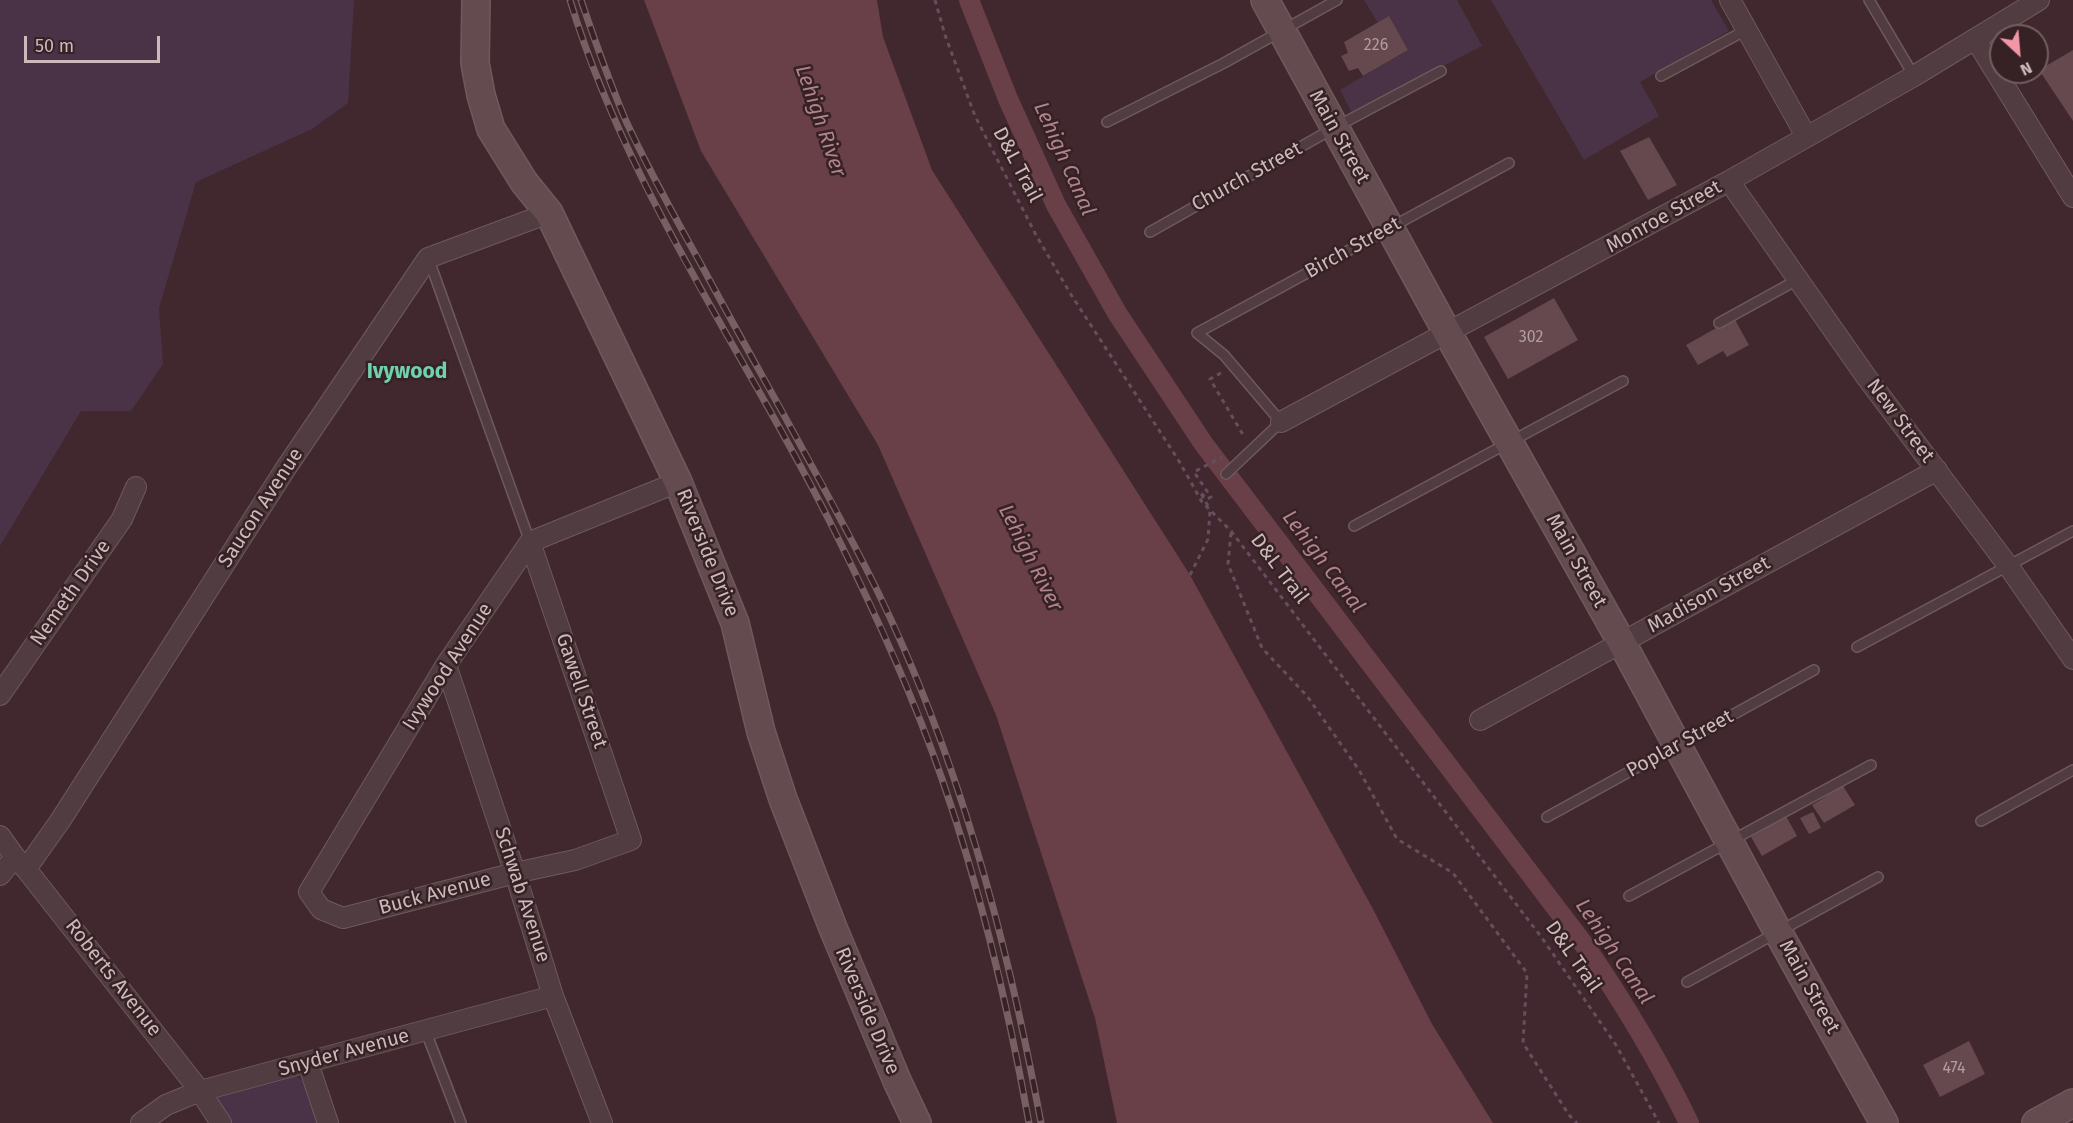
<!DOCTYPE html>
<style>
body{margin:0}
#map{position:relative;width:2073px;height:1123px;overflow:hidden;background:#41282e;font-family:"Fira Sans",sans-serif}
canvas{display:block}
.north{position:absolute;left:1989px;top:24px;width:60px;height:60px;box-sizing:border-box;background:#362125;border:2px solid #725e61;border-radius:50%;rotate:154deg;font-size:16px;font-weight:700;line-height:24px;text-align:center;color:#cbb9bc}
.north::after{content:'';display:block;margin:auto;width:21px;height:27px;background:#f396a7;clip-path:polygon(50% 0,100% 100%,50% 72%,0 100%)}
.scale{position:absolute;left:24px;top:36px;width:136px;height:27px;box-sizing:border-box;border:3px solid #cbb9bc;border-top:0;padding-left:8px;font-size:18px;line-height:21px;white-space:nowrap;color:#cbb9bc;-webkit-text-stroke:4px #362125;paint-order:stroke}
</style>
<div id="map">
<canvas width="2073" height="1123"></canvas>
<div class="north">N</div>
<div class="scale">50 m</div>
</div>
<script>
const ctx = document.querySelector('canvas').getContext('2d');
ctx.lineJoin = 'round';
function fill(path, color) { ctx.fillStyle = color; ctx.fill(path, 'evenodd'); }
function strokePath(path, color, width, dash) { ctx.strokeStyle = color; ctx.lineWidth = width; ctx.lineCap = dash ? 'butt' : 'round'; ctx.setLineDash(dash || []); ctx.stroke(path); }
function write(font, color, halo, rows, align = 'center') {
  ctx.font = font + ' "Fira Sans",sans-serif'; ctx.lineWidth = 5; ctx.setLineDash([]); ctx.textBaseline = 'middle'; ctx.strokeStyle = halo; ctx.fillStyle = color; for (const [text, x, y, turn = 0] of rows) {
    ctx.save(); ctx.translate(x, y); ctx.rotate((+turn || 0) * Math.PI / 180); ctx.textAlign = isNaN(turn) ? turn : align; if (halo) ctx.strokeText(text, 0, 0); ctx.fillText(text, 0, 0); ctx.restore();
  }
}
const green = new Path2D(`
 M0 0H354L348 103 312 129 196 182 159 308 163 364 131 411H81L0 546Z
 M1364 0H1457L1482 46 1352 113 1340 90 1408 50 1389 17 1378 23Z
 M1491 0H1711L1729 31 1640 82 1659 116 1584 160Z
 M295 1075 304 1082 319 1123H230L216 1102 218 1095Z`);
const water = new Path2D(`
 M644 0H877L883 37 932 170 1190 575 1373 909 1432 1024 1493 1123H1117L1095 1018 996 715 878 445 701 151Z`);
const canal = new Path2D(`
 M969 0 1008 99 1056 205 1117 313 1203 443 1585 946C1624 1003 1659 1061 1689 1123`);
const building = new Path2D(`
 M1389 16 1408 50 1363 76 1358 68 1349 71 1341 56 1348 53 1344 42Z
 M2073 50V121L2039 70Z
 M1649 137 1677 185 1648 200 1620 151Z
 M1554 298 1578 340 1508 379 1484 337Z
 M1734 318 1749 345 1727 357 1723 351 1698 365 1686 345Z
 M1843 786 1855 805 1824 823 1812 805Z
 M1813 812 1821 828 1809 834 1800 818Z
 M1786 816 1797 836 1762 856 1751 837Z
 M1969 1041 1985 1074 1940 1097 1923 1065Z`);
const path = new Path2D(`
 M935 0 945 35 975 116 1036 235 1070 293 1179 461 1202 502 1231 531 1542 938 1616 1045 1659 1123
 M1221 373 1210 379 1245 438
 M1208 506 1200 492 1207 499 1211 497 1194 472 1222 457
 M1231 533 1228 564 1262 648 1307 696 1359 770 1397 839 1453 873 1527 973 1523 1043 1569 1115 1577 1123
 M1190 575 1208 539 1210 511`);
const lane = new Path2D(`
 M1869 0 1914 76
 M1661 76 1746 30
 M1107 122 1224 63 1337 0
 M1150 232 1334 128 1441 71
 M429 260 530 542
 M1719 323 1797 280
 M1226 474 1281 422 1224 355 1197 333 1509 163
 M1354 526 1623 381
 M1857 647 2073 531
 M1547 817 1814 670
 M1981 821 2073 770
 M1629 896 1871 765
 M1687 982 1878 877
 M426 1032 461 1123`);
const street = new Path2D(`
 M1730 0 1806 136
 M1976 40 2073 197
 M1729 181 1867 378 2009 567 2073 659
 M1281 422 1729 181 1914 76 2039 0
 M530 542 631 840 575 860 515 873 343 918 321 909 309 892 446 665 530 542 678 482
 M446 665 515 873 553 996 602 1123
 M0 695 122 519 136 487
 M1480 720 1937 470
 M0 836 15 857 26 869 200 1091 221 1123
 M26 869 60 821 286 468 428 258 549 213
 M0 875 15 857
 M308 1063 328 1123
 M141 1123 166 1105 200 1091 553 996`);
const secondary = new Path2D(`
 M476 0 475 63 481 95 491 129 524 182 549 213 678 482 735 623 761 732 783 799 833 928 898 1083 917 1123
 M1265 0 1442 323 1622 643 1778 932 1884 1123
 M2036 1123 2073 1103`);
const rail = new Path2D(`
 M570 0C627 189 744 351 832 526 873 608 912 692 942 779 981 891 1008 1006 1029 1123
 M581 0C595 41 609 81 626 121 649 171 676 219 703 268 760 374 821 478 875 586 958 755 1007 938 1041 1123`);
const numberNames = [
 ["226",1376,46],
 ["302",1531,338],
 ["474",1954,1069]
];
const streetNames = [
 ["Main Street",1339,137,61],
 ["D&L Trail",1017,165,62],
 ["Church Street",1247,177,-29],
 ["Monroe Street",1664,217,-29],
 ["Birch Street",1353,248,-29],
 ["New Street",1900,421,53],
 ["Saucon Avenue",261,508,-57],
 ["Riverside Drive",707,553,68],
 ["Main Street",1576,561,61],
 ["D&L Trail",1279,569,53],
 ["Nemeth Drive",71,593,-55],
 ["Madison Street",1709,595,-29],
 ["Ivywood Avenue",448,667,-57],
 ["Gawell Street",581,691,71],
 ["Poplar Street",1680,744,-29],
 ["Buck Avenue",435,894,-15],
 ["Schwab Avenue",522,895,72],
 ["D&L Trail",1573,957,55],
 ["Roberts Avenue",113,978,52],
 ["Main Street",1809,987,61],
 ["Riverside Drive",867,1011,67],
 ["Snyder Avenue",344,1053,-15]
];
const waterNames = [
 ["Lehigh River",820,121,71],
 ["Lehigh Canal",1064,159,66],
 ["Lehigh River",1030,558,63],
 ["Lehigh Canal",1323,562,53],
 ["Lehigh Canal",1614,952,56]
];
const neighbourhoodNames = [
 ["Ivywood",407,372]
];
fill(green, '#4a3346');
fill(water, '#693f48');
strokePath(canal, '#693f48', 20);
fill(building, '#65494f');
strokePath(lane, '#6e5a5e', 12);
strokePath(street, '#6e5a5e', 22);
strokePath(secondary, '#6e5a5e', 30);
strokePath(path, '#654f5e', 3, [4.5, 4.5]);
strokePath(lane, '#513c41', 9);
strokePath(street, '#513c41', 20);
strokePath(secondary, '#644b4f', 27);
strokePath(rail, '#785f64', 7);
strokePath(rail, '#362125', 4.5, [14]);
write('16px', '#b29da1', null, numberNames);
write('20px', '#cbb9bc', '#362125', streetNames);
write('italic 21px', '#b1838d', '#362125', waterNames);
write('bold 21px', '#6fd1ad', '#362125', neighbourhoodNames);
</script>
